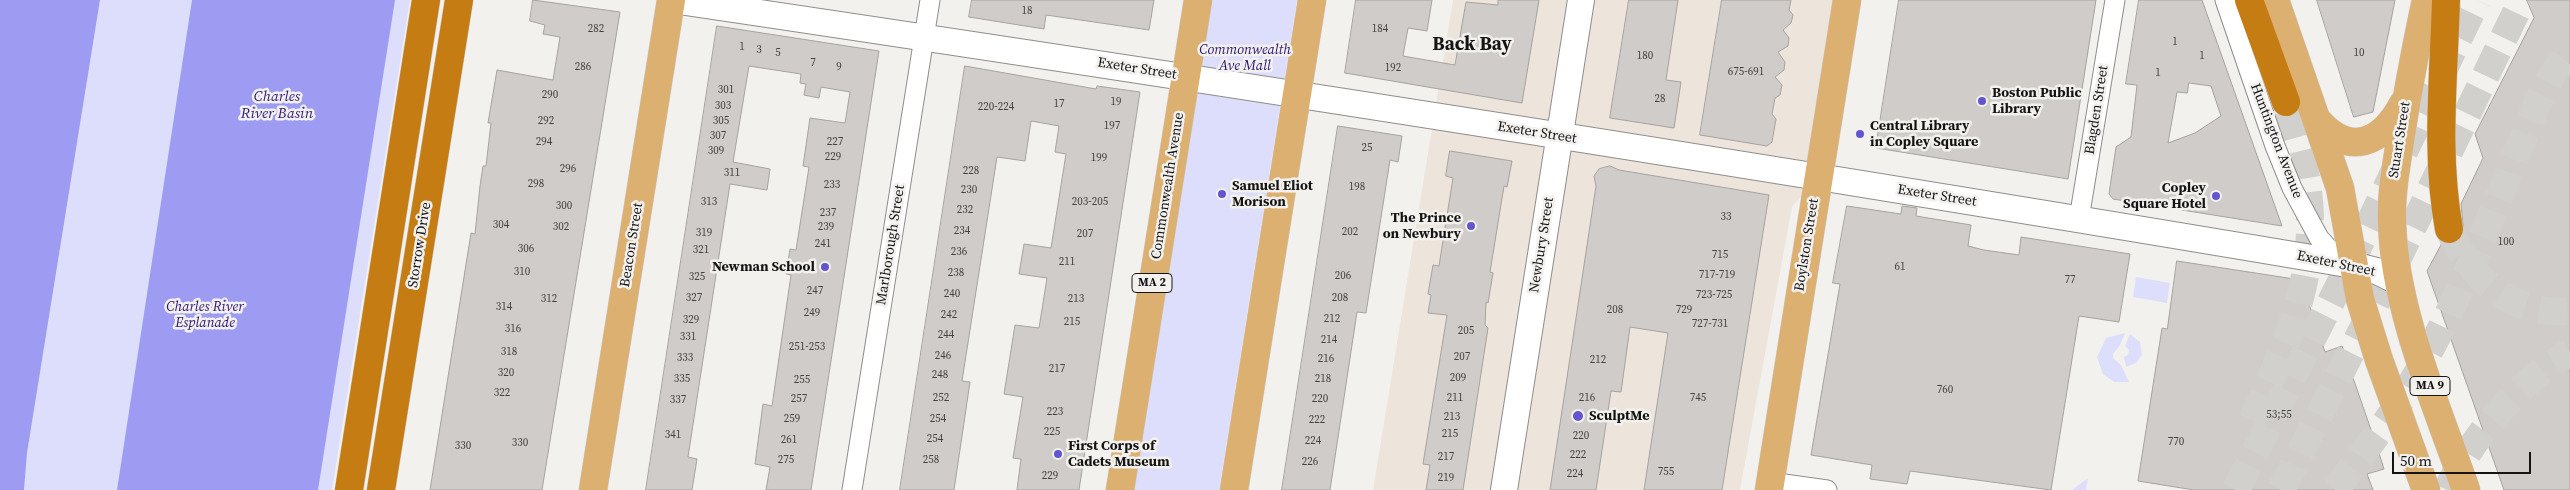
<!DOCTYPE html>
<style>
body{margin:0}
#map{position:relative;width:2570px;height:490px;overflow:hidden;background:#f3f1ee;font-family:"Source Serif 4",serif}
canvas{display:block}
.scale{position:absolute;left:2392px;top:452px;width:139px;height:22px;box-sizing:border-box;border:2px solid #151413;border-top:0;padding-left:6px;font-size:15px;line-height:18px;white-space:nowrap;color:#151413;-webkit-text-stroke:4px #f3f1ee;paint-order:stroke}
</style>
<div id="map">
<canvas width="2570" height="490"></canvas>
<div class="scale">50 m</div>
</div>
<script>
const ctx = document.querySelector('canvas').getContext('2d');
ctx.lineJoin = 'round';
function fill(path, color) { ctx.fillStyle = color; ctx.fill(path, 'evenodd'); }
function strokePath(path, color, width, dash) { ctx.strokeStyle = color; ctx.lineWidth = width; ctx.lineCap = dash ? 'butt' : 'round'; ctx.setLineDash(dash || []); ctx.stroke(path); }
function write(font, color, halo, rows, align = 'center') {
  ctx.font = font + ' "Source Serif 4",serif'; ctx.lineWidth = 5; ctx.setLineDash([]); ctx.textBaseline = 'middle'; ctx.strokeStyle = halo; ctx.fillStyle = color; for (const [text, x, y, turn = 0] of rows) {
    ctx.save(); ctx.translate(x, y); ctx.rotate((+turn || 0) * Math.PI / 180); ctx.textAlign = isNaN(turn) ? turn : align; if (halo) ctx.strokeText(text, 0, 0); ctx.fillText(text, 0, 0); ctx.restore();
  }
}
const built = new Path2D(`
 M1453 0H1845L1818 177 1792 207 1740 490H1373Z`);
const green = new Path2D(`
 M100 0H410L332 490H24L27 453Z
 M1211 0H1297L1219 490H1134Z
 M2136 277 2170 283 2167 303 2133 297Z
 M2125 333 2120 345 2113 354V358L2121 365 2129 382H2114L2103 374 2097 357 2106 338Z
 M2130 334 2140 342 2142 355 2136 363 2126 367 2124 357 2128 355 2129 350 2125 346Z
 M2088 478 2086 490H2072Z`);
const water = new Path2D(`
 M0 0H100L27 453 24 490H0Z
 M192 0H395L318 490H117Z`);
const building = new Path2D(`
 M533 0 620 12 542 490H430L471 233 475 234 480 186 483 166H486L491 123H488L497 70 553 80 560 37 543 34 545 25 530 21Z
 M972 0H1154L1149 30 1046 15 1044 29 969 17Z
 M1356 0H1432L1427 31 1408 28 1403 56 1455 65 1466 2 1498 5V0H1539L1522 103 1345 73Z
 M1629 0H1678L1666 80 1681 82 1674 128 1610 118Z
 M1722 0H1791L1789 10 1793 15 1791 23 1783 30 1789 38 1788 46 1778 52 1785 62 1784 70 1775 77 1782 85 1780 95 1775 98 1772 114 1776 119 1772 142 1767 146 1700 135Z
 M1899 0H2096L2068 179 1876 148Z
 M2139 0H2202L2282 226 2113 199 2109 194 2116 147 2131 137 2137 85 2126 84ZM2189 83 2211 86 2221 116 2195 133 2168 143 2177 92 2187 93Z
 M2317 0H2395L2373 112 2354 117Z
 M2527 0H2570V490H2504L2427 271 2442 243 2452 244 2459 241 2464 234 2461 204 2483 158 2475 134 2534 18Z
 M717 26 879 51 811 490H766L770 467 755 464 763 404 772 406 791 275 786 274 790 249 796 250 809 167 803 166 810 118 845 123 850 92 821 87 819 98 804 95 806 84 800 83 801 74 749 66 733 162 770 169 767 190 730 184 688 457 697 459 692 490H646Z
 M965 66 1096 89 1097 86 1140 92 1079 490H1017L1021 459 1013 458 1023 397 1004 394 1015 325 1039 328 1047 278 1019 274 1024 244 1051 248 1066 154 1055 152 1059 126 1031 121 1025 161 997 157 962 381 970 382 954 490H900Z
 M1338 126 1402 136 1398 162 1390 160 1366 313 1357 312 1330 490H1282Z
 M1450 151 1512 161 1507 187 1504 186 1490 272 1493 273 1488 303 1486 302 1485 325 1488 328 1463 490H1426L1430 465 1423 464 1447 315 1428 313 1431 295 1428 294 1433 265 1439 266 1453 178 1446 176Z
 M1610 166 1619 170 1769 195 1722 490H1644L1668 333 1630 327 1621 392 1611 391 1596 490H1550L1596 186 1594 176 1599 169Z
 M1847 206 1901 214 1902 206 1917 208 1916 216 1971 225 1968 246 1984 250 2019 255 2021 237 2130 254 2119 322 2079 316 2051 490 1910 471 1907 484 1870 479 1872 465 1811 455 1840 284 1833 283Z
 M2177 261 2301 280 2325 352 2342 346 2378 450 2384 469 2367 474 2373 490H2194L2138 481 2162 328 2167 329Z`);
const highwayTunnel = new Path2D(`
 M2449 229C2471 279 2511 316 2570 311
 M2252 420C2282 356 2312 290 2310 217 2309 178 2298 139 2286 102
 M2236 490 2347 270 2477 0
 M2281 490 2383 289 2522 0
 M2335 490C2364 452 2394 414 2418 372 2466 287 2500 192 2538 102L2554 72 2570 53
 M2447 490C2475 433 2515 385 2570 352`);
const street = new Path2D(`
 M2225 0 2275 146 2292 188 2319 238 2330 250 2348 261
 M2079 219 2115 0
 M1770 482 1827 490
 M852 490 930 0`);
const secondary = new Path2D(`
 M672 0C1233 83 1794 171 2353 265L2377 271 2399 282
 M1504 490 1581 0`);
const primary = new Path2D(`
 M2275 0 2340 188 2360 299 2379 360 2426 490
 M2426 0C2416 47 2407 94 2400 141 2396 168 2391 194 2392 221 2394 310 2437 406 2466 490
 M2317 120C2350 158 2382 143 2403 104
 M593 490 671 0
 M1120 490 1198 0
 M1234 490 1312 0
 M1769 490 1847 0`);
const highway = new Path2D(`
 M2249 0 2286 102
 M2446 0C2444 76 2435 153 2449 229
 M349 490 426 0
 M381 490 459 0`);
const markers = [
 [1982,101,5,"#6355ce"],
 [1860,134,5,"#6355ce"],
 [1222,194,5,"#6355ce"],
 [2216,196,5,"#6355ce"],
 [1471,226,5,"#6355ce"],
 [825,267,5,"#6355ce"],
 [1578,416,6,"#6355ce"],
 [1058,454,5,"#6355ce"]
];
const numberNames = [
 ["18",1027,11],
 ["282",596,29],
 ["184",1380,29],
 ["1",2175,42],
 ["1",742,47],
 ["3",759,50],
 ["5",778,53],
 ["10",2359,53],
 ["180",1645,56],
 ["1",2202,56],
 ["7",813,63],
 ["286",583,67],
 ["9",839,67],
 ["192",1393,68],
 ["675-691",1746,72],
 ["1",2158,73],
 ["301",726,90],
 ["290",550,95],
 ["28",1660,99],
 ["19",1116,102],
 ["17",1059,104],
 ["303",723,106],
 ["220-224",996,107],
 ["292",546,121],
 ["305",721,121],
 ["197",1112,126],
 ["307",718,136],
 ["294",544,142],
 ["227",835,142],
 ["25",1367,148],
 ["309",716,151],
 ["229",833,157],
 ["199",1099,158],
 ["296",568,169],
 ["228",971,171],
 ["311",732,173],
 ["298",536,184],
 ["233",832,185],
 ["198",1357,187],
 ["230",969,190],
 ["313",709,202],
 ["203-205",1090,202],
 ["300",564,206],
 ["232",965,210],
 ["237",828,213],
 ["33",1726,217],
 ["304",501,225],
 ["302",561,227],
 ["239",826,227],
 ["234",962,231],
 ["202",1350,232],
 ["319",704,233],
 ["207",1085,234],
 ["100",2506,242],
 ["241",823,244],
 ["306",526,249],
 ["321",701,250],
 ["236",959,252],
 ["715",1720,255],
 ["211",1067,262],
 ["61",1900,267],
 ["310",522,272],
 ["238",956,273],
 ["717-719",1717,275],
 ["206",1343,276],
 ["325",697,277],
 ["77",2070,280],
 ["247",815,291],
 ["240",952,294],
 ["723-725",1714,295],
 ["327",694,298],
 ["208",1340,298],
 ["312",549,299],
 ["213",1076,299],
 ["314",504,307],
 ["208",1615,310],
 ["729",1684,310],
 ["249",812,313],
 ["242",949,315],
 ["212",1332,319],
 ["329",691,320],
 ["215",1072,322],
 ["727-731",1710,324],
 ["316",513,329],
 ["205",1466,331],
 ["244",946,335],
 ["331",688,337],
 ["214",1329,340],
 ["251-253",807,347],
 ["318",509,352],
 ["246",943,356],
 ["207",1462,357],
 ["333",685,358],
 ["216",1326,359],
 ["212",1598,360],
 ["217",1057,369],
 ["320",506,373],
 ["248",940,375],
 ["209",1458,378],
 ["335",682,379],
 ["218",1323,379],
 ["255",802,380],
 ["760",1945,390],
 ["322",502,393],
 ["252",941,398],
 ["211",1455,398],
 ["216",1587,398],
 ["745",1698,398],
 ["257",799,399],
 ["220",1320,399],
 ["337",678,400],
 ["223",1055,412],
 ["53;55",2279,415],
 ["213",1452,417],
 ["259",792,419],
 ["254",938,419],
 ["222",1317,420],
 ["225",1052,432],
 ["215",1450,434],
 ["341",673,435],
 ["220",1581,436],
 ["254",935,439],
 ["261",789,440],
 ["224",1313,441],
 ["770",2176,442],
 ["330",520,443],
 ["330",463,446],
 ["222",1578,455],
 ["217",1446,457],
 ["275",786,460],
 ["258",931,460],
 ["226",1310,462],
 ["755",1666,472],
 ["224",1575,474],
 ["229",1050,476],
 ["219",1446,478]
];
const shields = [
 [1152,283,40],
 [2430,386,40]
];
const shieldNames = [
 ["MA 2",1152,283],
 ["MA 9",2430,386]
];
const parkNames = [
 ["Commonwealth",1245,50],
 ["Ave Mall",1245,66],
 ["Charles River",205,307],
 ["Esplanade",205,323]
];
const streetNames = [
 ["Exeter Street",1137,69,9],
 ["Blagden Street",2097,110,-81],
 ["Exeter Street",1537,133,9],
 ["Stuart Street",2400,140,-81],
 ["Huntington Avenue",2276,141,69],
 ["Commonwealth Avenue",1168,186,-81],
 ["Exeter Street",1937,196,9],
 ["Storrow Drive",420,245,-81],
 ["Beacon Street",632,245,-81],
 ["Marlborough Street",891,245,-81],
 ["Newbury Street",1542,245,-81],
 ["Boylston Street",1807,245,-81],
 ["Exeter Street",2336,264,12]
];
const poiNames = [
 ["Boston Public",1992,93],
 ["Library",1992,109],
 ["Central Library",1870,126],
 ["in Copley Square",1870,142],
 ["Samuel Eliot",1232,186],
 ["Morison",1232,202],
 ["Copley",2206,188,"right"],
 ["Square Hotel",2206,204,"right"],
 ["The Prince",1461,218,"right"],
 ["on Newbury",1461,234,"right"],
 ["Newman School",815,267,"right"],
 ["SculptMe",1589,416],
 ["First Corps of",1068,446],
 ["Cadets Museum",1068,462]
];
const waterNames = [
 ["Charles",277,97],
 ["River Basin",277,114]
];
const districtNames = [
 ["Back Bay",1472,45]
];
fill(built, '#ede4db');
fill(green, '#dcdefc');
fill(water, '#9e9cf2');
fill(building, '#cfccc9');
strokePath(building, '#a5a2a0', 1);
strokePath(highwayTunnel, '#d2d0cd', 28, [28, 14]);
strokePath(street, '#908d8b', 21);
strokePath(secondary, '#908d8b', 28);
strokePath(primary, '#cccbcb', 29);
strokePath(highway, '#cccbcb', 29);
strokePath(street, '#fff', 19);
strokePath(secondary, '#fff', 26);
strokePath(primary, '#dcb071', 28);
strokePath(highway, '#c57c13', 28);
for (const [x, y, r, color] of markers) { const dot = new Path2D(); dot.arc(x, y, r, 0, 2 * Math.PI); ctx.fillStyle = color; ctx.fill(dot); strokePath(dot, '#f3f1ee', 2); }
write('11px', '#444240', null, numberNames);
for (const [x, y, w] of shields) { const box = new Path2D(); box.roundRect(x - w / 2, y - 9.5, w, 19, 4); ctx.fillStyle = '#f3f1ee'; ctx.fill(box); strokePath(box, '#151413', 1); }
write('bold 12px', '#151413', null, shieldNames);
write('italic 14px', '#2c1477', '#f3f1ee', parkNames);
write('14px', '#151413', '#f3f1ee', streetNames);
write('bold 14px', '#151413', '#f3f1ee', poiNames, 'left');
write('italic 15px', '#311c7e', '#f3f1ee', waterNames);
write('bold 19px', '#151413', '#f3f1ee', districtNames);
</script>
